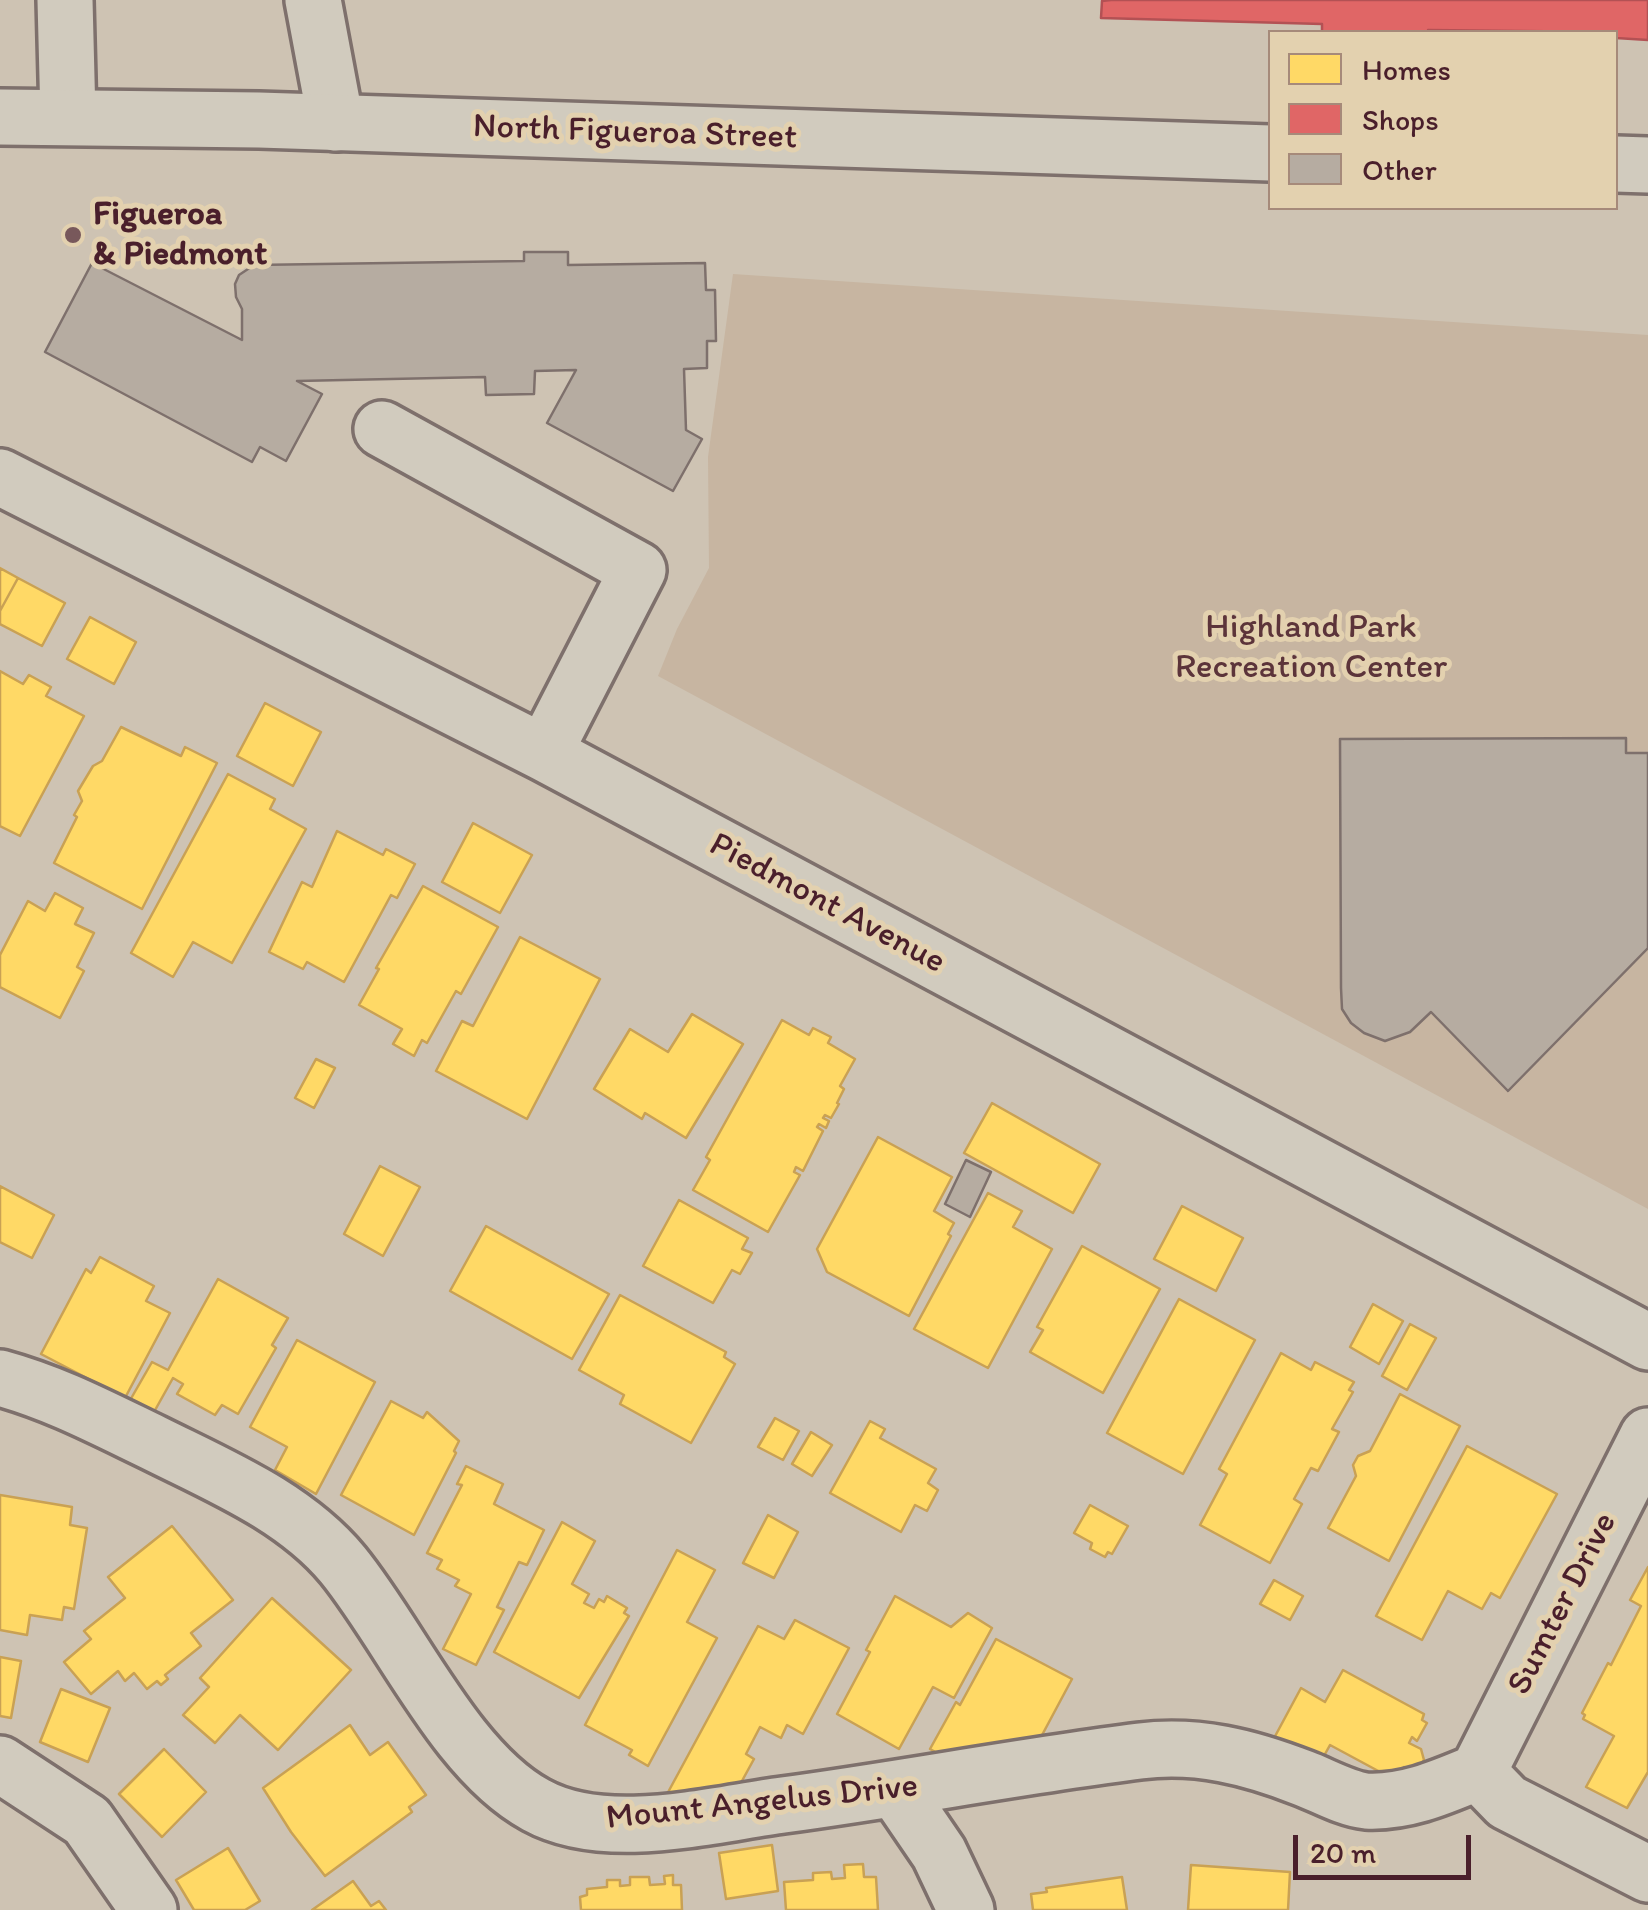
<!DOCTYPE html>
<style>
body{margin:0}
#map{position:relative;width:1648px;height:1910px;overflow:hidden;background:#cec3b3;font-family:Itim,sans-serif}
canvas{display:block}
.legend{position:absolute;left:1268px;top:30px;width:350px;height:180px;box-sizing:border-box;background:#e3d1af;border:2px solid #a68a7a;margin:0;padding:12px 18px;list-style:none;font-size:30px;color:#4a1f2b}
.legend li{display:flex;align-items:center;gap:20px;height:50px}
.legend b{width:50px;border:2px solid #a68a7a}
.scale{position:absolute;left:1293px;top:1835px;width:178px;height:45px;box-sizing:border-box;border:5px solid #4a1f2b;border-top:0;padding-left:12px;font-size:30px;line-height:35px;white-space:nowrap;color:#4a1f2b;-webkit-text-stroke:8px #e3d1af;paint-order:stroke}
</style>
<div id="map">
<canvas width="1648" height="1910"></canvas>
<ul class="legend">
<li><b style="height:28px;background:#ffd966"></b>Homes</li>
<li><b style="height:28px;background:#e06666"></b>Shops</li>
<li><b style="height:28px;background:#b6aca1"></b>Other</li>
</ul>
<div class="scale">20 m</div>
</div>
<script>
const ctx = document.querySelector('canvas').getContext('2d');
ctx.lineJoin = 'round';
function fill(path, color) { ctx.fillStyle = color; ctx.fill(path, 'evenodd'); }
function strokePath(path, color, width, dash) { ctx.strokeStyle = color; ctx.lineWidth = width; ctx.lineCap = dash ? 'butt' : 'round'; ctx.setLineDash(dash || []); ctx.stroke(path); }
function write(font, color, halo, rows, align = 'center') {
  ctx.font = font + ' Itim,sans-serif'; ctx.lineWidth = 10; ctx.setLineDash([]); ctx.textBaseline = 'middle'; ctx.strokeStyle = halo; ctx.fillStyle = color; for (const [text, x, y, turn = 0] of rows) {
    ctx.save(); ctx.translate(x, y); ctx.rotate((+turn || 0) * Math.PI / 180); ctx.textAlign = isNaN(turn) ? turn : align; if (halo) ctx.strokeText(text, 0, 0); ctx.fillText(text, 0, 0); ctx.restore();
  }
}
const green = new Path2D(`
 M733 274 1648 335V1209L658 676 677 629 709 568 708 457Z`);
const homes = new Path2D(`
 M0 568 18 578 0 611Z
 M18 578 65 603 42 646 0 624V611Z
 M90 617 136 642 114 684 67 659Z
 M0 671 23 684 29 675 51 687 46 696 84 716 20 836 0 826Z
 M265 703 321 732 293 786 237 756Z
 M121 727 181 756 185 747 217 763 142 909 54 863 77 817 74 815 82 801 78 791 93 766 102 761Z
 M228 774 275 799 270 809 306 829 232 963 193 942 173 977 131 953Z
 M473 823 532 855 500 913 442 882Z
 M337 831 383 855 386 849 415 864 397 898 391 895 344 982 307 962 303 969 269 952 302 882 312 887Z
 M423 886 498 927 461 994 456 991 427 1043 422 1040 414 1056 393 1044 402 1029 359 1005 379 969 376 968Z
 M55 893 83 908 75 924 94 933 77 967 84 971 60 1018 0 987V955L28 901 45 911Z
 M520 937 600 979 527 1119 436 1071 462 1021 473 1026Z
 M692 1014 743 1044 686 1138 645 1113 642 1119 594 1089 630 1029 668 1052Z
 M782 1020 809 1035 813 1028 831 1037 828 1043 855 1059 840 1086 844 1089 837 1103 839 1104 831 1118 825 1115 823 1118 829 1121 826 1128 819 1124 817 1127 823 1131 803 1171 796 1167 794 1172 800 1175 768 1232 693 1190 710 1160 706 1157Z
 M316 1059 335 1068 314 1108 295 1098Z
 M992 1103 1100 1164 1073 1213 964 1153Z
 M878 1137 952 1177 934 1211 954 1223 948 1234 951 1236 909 1316 827 1272 817 1249Z
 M380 1166 420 1187 383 1256 344 1234Z
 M0 1186 54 1215 32 1258 0 1242Z
 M988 1193 1022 1211 1013 1227 1052 1249 988 1368 914 1329Z
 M679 1200 748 1238 742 1249 752 1253 740 1274 732 1270 713 1303 643 1266Z
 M1182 1206 1243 1238 1216 1291 1154 1259Z
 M486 1226 609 1294 572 1359 450 1291Z
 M1082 1246 1160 1289 1103 1393 1030 1352 1043 1330 1037 1327Z
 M100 1257 154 1286 146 1301 170 1313 125 1398 41 1354 86 1269 91 1273Z
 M218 1279 288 1318 272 1345 276 1348 238 1414 222 1405 215 1415 177 1394 183 1384 173 1378 154 1412 129 1402 152 1362 168 1370Z
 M620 1295 726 1352 724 1357 735 1364 691 1443 620 1404 624 1395 579 1370Z
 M1179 1299 1255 1340 1183 1474 1107 1433Z
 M1373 1304 1403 1321 1379 1364 1350 1347Z
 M1410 1324 1436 1338 1407 1390 1382 1376Z
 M297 1340 375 1382 316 1494 275 1470 287 1447 250 1427Z
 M1281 1353 1311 1370 1315 1362 1354 1382 1349 1390 1353 1392 1332 1429 1339 1432 1318 1471 1311 1468 1294 1499 1302 1504 1270 1563 1200 1525 1227 1474 1219 1469Z
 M1400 1394 1460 1426 1389 1561 1328 1528 1356 1476 1353 1465 1358 1456 1370 1451Z
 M391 1401 423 1418 427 1412 459 1441 454 1451 456 1453 414 1535 341 1495Z
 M775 1418 799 1431 783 1460 758 1447Z
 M870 1421 885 1429 880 1438 936 1469 928 1483 938 1490 927 1511 915 1505 901 1532 830 1493Z
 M811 1432 832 1445 812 1476 792 1464Z
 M1467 1446 1557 1494 1500 1598 1491 1593 1482 1609 1448 1591 1422 1640 1376 1616Z
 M466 1466 503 1484 494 1504 544 1530 527 1565 519 1562 497 1607 504 1610 476 1665 443 1649 471 1594 455 1586 459 1580 437 1569 442 1560 427 1553 462 1485 457 1484Z
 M0 1495 72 1507 70 1525 87 1528 74 1609 64 1607 62 1620 30 1615 27 1635 0 1630Z
 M1090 1505 1128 1526 1112 1554 1108 1552 1105 1557 1090 1549 1092 1543 1074 1533Z
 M768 1515 798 1532 774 1578 743 1563Z
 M562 1522 595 1541 572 1584 589 1594 584 1603 594 1608 599 1599 604 1602 607 1596 627 1608 624 1613 629 1616 579 1698 494 1652Z
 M172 1526 233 1600 191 1633 201 1646 165 1675 168 1679 161 1685 157 1681 147 1689 134 1673 125 1681 118 1671 91 1694 64 1662 91 1639 84 1631 125 1598 108 1577Z
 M677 1550 715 1570 687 1622 717 1638 648 1766 629 1755 632 1750 585 1725Z
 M1648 1567V1772L1627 1808 1586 1787 1614 1736 1583 1719 1585 1715 1582 1713 1608 1663 1611 1665 1641 1606 1630 1600Z
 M1274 1580 1303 1596 1290 1620 1260 1604Z
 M895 1596 951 1627 968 1613 992 1628 954 1698 933 1687 899 1749 837 1714 870 1652 866 1650Z
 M272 1598 351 1670 278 1750 240 1715 215 1743 183 1715 209 1687 200 1678Z
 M795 1620 849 1648 803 1734 787 1725 781 1738 760 1727 746 1754 754 1759 737 1790 666 1796 758 1626 784 1639Z
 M996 1639 1072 1679 1033 1752 955 1763 930 1749 956 1702 960 1705Z
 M0 1657 21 1661 11 1718 0 1716Z
 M1343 1670 1424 1714 1422 1720 1427 1723 1417 1741 1412 1737 1409 1743 1421 1749 1424 1760 1418 1769 1410 1771 1404 1767 1395 1780 1330 1745 1319 1765 1273 1740 1301 1688 1325 1702Z
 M61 1689 110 1708 88 1762 40 1742Z
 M350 1725 370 1755 388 1742 426 1795 409 1807 412 1812 325 1876 291 1832 263 1788Z
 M164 1749 206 1792 162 1837 119 1794Z
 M772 1845 778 1891 726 1899 719 1853Z
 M228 1848 260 1901 245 1910H194L176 1880Z
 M863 1864 864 1877H876L878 1910H786L784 1882 813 1880V1873L831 1872 832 1879 845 1878 844 1865Z
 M1191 1865 1290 1872 1288 1910H1188Z
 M673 1875V1885H681L682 1910H581L580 1897 587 1895V1889L607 1887V1880H620V1886L630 1885V1877H649L650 1885 665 1884 664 1876Z
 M1122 1877 1127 1910H1033L1031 1894 1047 1892 1046 1888Z
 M353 1881 371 1906 379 1901 386 1910H312Z`);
const shops = new Path2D(`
 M1111 0H1648V40L1616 38V32L1428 30 1429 32H1322V24L1101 18 1102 1Z`);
const building = new Path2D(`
 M524 252H568V265L705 263 706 290H715L716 341H707V368L684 369 686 430 702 439 673 491 547 423 576 370 535 371 534 394 486 395 485 377 297 381 322 394 286 461 260 447 252 462 45 352 92 263 242 340V309L236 297 235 284 239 275 254 265 524 261Z
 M1626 738V753H1648V948L1508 1091 1431 1012 1410 1032 1385 1041 1364 1033 1351 1023 1342 1009 1341 988 1340 739Z
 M966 1160 991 1172 970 1217 945 1204Z`);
const minor = new Path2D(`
 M65 0 68 117
 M313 0 336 123
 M382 429 638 570 544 753
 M0 477 544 753 1648 1342
 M0 1378C55 1393 102 1418 154 1443 220 1476 295 1507 343 1565 401 1636 455 1761 536 1805 605 1843 709 1815 783 1805 902 1789 1021 1766 1140 1751 1198 1744 1249 1757 1303 1778 1322 1785 1346 1799 1366 1801 1406 1803 1442 1787 1478 1772L1507 1802 1648 1874
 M0 1764 87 1821 149 1910
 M1478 1772 1648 1436
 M896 1790 939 1853 966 1910`);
const major = new Path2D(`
 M0 117 259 120 1270 153
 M1616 164 1648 165`);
const markers = [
 [73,235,10,"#78585b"]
];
const streetNames = [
 ["North Figueroa Street",635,133,2],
 ["Piedmont Avenue",827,904,28],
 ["Sumter Drive",1563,1604,-63],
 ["Mount Angelus Drive",762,1803,-6]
];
const poiNames = [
 ["Figueroa",93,215],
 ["& Piedmont",93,255]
];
const parkNames = [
 ["Highland Park",1311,628],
 ["Recreation Center",1311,668]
];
fill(green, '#c7b5a1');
fill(homes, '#ffd966');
strokePath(homes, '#c9a154', 2.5);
fill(shops, '#e06666');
strokePath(shops, '#b35154', 2.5);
fill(building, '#b6aca1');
strokePath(building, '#7e706c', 2.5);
strokePath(minor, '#7e706c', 62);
strokePath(major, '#7e706c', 62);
strokePath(minor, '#d1cbbe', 55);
strokePath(major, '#d1cbbe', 55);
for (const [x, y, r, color] of markers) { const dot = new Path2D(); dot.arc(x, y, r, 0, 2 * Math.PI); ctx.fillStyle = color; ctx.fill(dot); strokePath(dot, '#e3d1af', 4); }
write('35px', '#4a1f2b', '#e3d1af', streetNames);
write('bold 35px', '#4a1f2b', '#e3d1af', poiNames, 'left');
write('35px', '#5c343a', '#e3d1af', parkNames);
</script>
